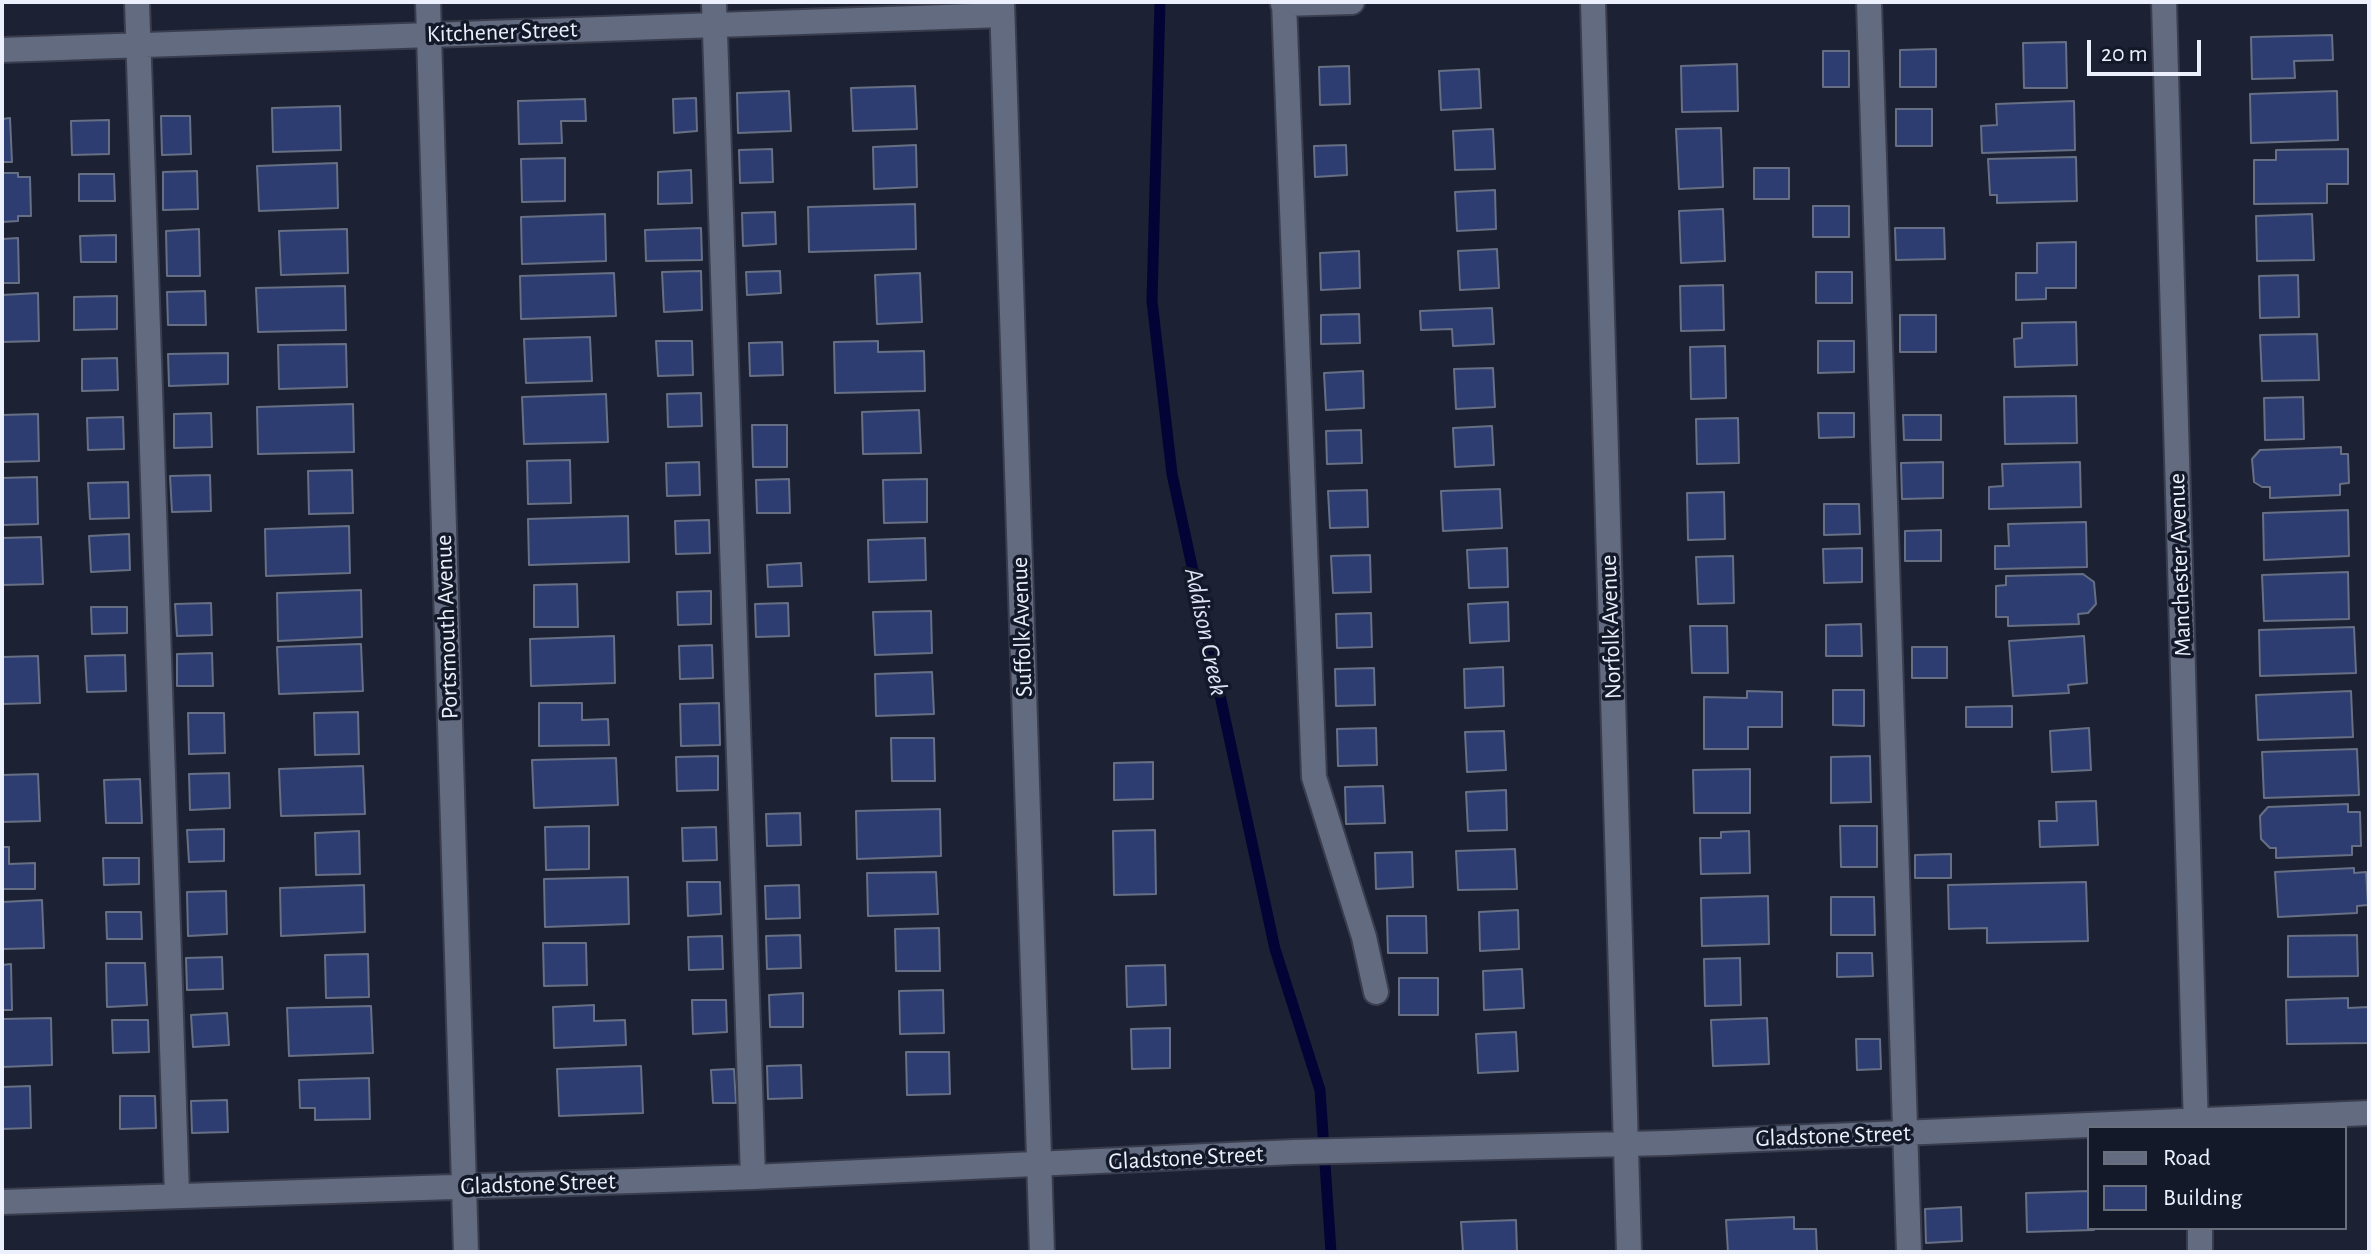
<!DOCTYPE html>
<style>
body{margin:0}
#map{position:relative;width:2371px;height:1254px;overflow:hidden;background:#1c2233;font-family:"Alegreya Sans",sans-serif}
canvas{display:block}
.frame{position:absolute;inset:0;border:4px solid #ecf0fd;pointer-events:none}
.legend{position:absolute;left:2087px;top:1126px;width:260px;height:104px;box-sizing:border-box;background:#131929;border:2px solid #6a6f7e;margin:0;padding:10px 14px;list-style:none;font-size:24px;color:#ecf0fd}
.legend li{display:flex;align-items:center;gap:16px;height:40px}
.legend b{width:40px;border:2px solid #6a6f7e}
.scale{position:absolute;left:2087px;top:40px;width:114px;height:36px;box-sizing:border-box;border:4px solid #ecf0fd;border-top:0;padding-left:10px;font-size:24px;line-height:28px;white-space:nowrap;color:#ecf0fd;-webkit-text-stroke:6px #131929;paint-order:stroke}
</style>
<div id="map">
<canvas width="2371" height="1254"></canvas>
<div class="frame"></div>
<ul class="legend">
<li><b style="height:10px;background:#636b80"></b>Road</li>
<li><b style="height:22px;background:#2d3d72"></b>Building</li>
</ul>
<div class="scale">20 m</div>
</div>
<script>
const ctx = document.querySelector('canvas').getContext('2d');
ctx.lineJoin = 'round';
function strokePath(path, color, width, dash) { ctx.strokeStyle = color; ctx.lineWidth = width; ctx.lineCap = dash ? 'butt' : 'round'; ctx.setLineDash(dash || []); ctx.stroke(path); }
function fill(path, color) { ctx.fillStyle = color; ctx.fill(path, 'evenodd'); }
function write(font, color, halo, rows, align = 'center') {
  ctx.font = font + ' "Alegreya Sans",sans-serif'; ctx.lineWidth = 7; ctx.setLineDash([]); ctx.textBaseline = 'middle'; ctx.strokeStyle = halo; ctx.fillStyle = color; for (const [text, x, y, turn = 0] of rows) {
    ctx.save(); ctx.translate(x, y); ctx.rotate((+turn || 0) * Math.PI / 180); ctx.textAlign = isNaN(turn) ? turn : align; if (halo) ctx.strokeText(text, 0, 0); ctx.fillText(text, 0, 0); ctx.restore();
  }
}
const stream = new Path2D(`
 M1160 2 1152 301 1172 474 1275 949 1320 1090 1331 1252`);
const building = new Path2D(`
 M2332 35 2333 60 2294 61 2295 78 2252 79 2251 37Z
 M2066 42 2067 88H2024L2023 43Z
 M1936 49V87H1900V50Z
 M1823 51H1849V87H1823Z
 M1737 64 1738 111 1682 112 1681 66Z
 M1349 66 1350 104 1320 105 1319 67Z
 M1479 69 1481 108 1441 110 1439 71Z
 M915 86 917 129 853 131 851 88Z
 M789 91 791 131 738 133 737 93Z
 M2337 91 2338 140 2251 143 2250 94Z
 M696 98 697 131 674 133 673 99Z
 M585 99 586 121H561L562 143 519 144 518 101Z
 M2074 101 2075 150 1982 153 1981 126 1997 125 1996 104Z
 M340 106 341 150 273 152 272 108Z
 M1896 109H1932V146H1896Z
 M161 116H190L191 154 162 155Z
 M10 118 12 162H2V119Z
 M109 120V154L72 155 71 121Z
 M1721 128 1723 187 1679 189 1676 129Z
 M1493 129 1495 169 1455 170 1453 131Z
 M916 145 917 187 874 189 873 147Z
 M1346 145 1347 175 1315 177 1314 146Z
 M772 149 773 182 740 183 739 150Z
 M2348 149V184H2327V203L2254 204V160H2276V150Z
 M2076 157 2077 201 1997 203V195H1990L1988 159Z
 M565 158V201L522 202 521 159Z
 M337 163 338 208 259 211 257 166Z
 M1754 168H1789V199H1754Z
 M691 170 692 203 658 204V172Z
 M197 171 198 209 163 210V172Z
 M2 173H18V177H30L31 216H18V221L2 222Z
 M79 174H114L115 201H79Z
 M1495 190 1496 229 1457 231 1455 192Z
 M915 204 916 249 809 252 808 207Z
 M1813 206H1849V237H1813Z
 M1723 209 1725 261 1681 263 1679 211Z
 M775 212 776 244 743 246 742 213Z
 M605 214 606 261 522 264 521 217Z
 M2312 214 2314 260 2257 261 2256 216Z
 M701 228 702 260 646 261 645 230Z
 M1895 228H1944L1945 259 1896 260Z
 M199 229 200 276H167L166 231Z
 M347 229 348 273 281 275 279 231Z
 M116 235V262H81L80 236Z
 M18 238 19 283H2V239Z
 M2076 242V288H2046V299L2016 300V273H2037V243Z
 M1497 249 1499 288 1460 290 1458 251Z
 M1359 251 1360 288 1321 290 1320 253Z
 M701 271 702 310 664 312 662 272Z
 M780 271 781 293 747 295 746 272Z
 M1816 272H1852V303H1816Z
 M614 273 616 316 521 319 520 276Z
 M920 273 922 322 877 324 875 275Z
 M2298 275 2299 317 2260 318 2259 276Z
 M1723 285 1724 330 1681 331 1680 286Z
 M345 286 346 330 258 332 256 288Z
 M205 291 206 325H168L167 292Z
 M38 293 39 341 2 342V295Z
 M117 296V329L74 330V297Z
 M1492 308 1494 344 1453 346 1452 329 1421 330 1420 311Z
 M1359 314 1360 343 1321 344V315Z
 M1900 315H1936V352H1900Z
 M2076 322 2077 365 2015 367 2014 339 2022 338V323Z
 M2317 334 2319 380 2262 381 2260 335Z
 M590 337 592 381 526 383 524 339Z
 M656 341H692L693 375 658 376Z
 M878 341V352L924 351 925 391 835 393 834 342Z
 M1818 341H1854V372L1818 373Z
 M782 342 783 375 750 376 749 343Z
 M346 344 347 387 279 389 278 345Z
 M1725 346 1726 398 1691 399 1690 347Z
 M228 353V384L169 386 168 354Z
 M117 358 118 390 82 391V359Z
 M1493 368 1495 407 1456 409 1454 369Z
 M1363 371 1364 408 1326 410 1324 373Z
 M701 393 702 426 668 427 667 394Z
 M606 394 608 442 524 444 522 397Z
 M2076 396 2077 443 2005 444 2004 397Z
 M2303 397 2304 439 2265 440 2264 398Z
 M353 404 354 452 258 454 257 407Z
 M919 410 921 453 863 454 862 412Z
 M211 413 212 447 174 448V414Z
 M1818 413H1854V437L1819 438Z
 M38 414 39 461 2 462V415Z
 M1903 415H1941V440H1904Z
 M123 417 124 449 88 450 87 418Z
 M1738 418 1739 463 1697 464 1696 419Z
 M752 425H787V467H753Z
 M1492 426 1494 465 1455 467 1453 428Z
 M1361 430 1362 463 1327 464 1326 431Z
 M2341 447V454H2348L2349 483 2340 484V495L2270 498V487H2262L2254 482 2252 459 2260 450Z
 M570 460 571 503 528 504 527 461Z
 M699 462 700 495 667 496 666 463Z
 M1943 462V498L1902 499 1901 463Z
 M2080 462 2081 507 1989 509V487L2003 486 2002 464Z
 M352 470 353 513 309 514 308 471Z
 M210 475 211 511 172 512 170 476Z
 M37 477 38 524 2 525V478Z
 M789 479 790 513H757L756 480Z
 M927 479V522L884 523 883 480Z
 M128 482 129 518 90 519 88 483Z
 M1500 489 1502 528 1443 531 1441 491Z
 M1367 490 1368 527 1330 528 1328 491Z
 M1724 492 1725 539 1688 540 1687 493Z
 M1824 504H1859L1860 534 1824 535Z
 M2348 510 2349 556 2264 560 2263 513Z
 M628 516 629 562 529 565 528 519Z
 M709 520 710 553 676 554 675 521Z
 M2086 522 2087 567 1995 569V546H2009L2008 524Z
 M349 526 350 573 266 576 265 529Z
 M1941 530V561H1905V531Z
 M129 534 130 570 91 572 89 536Z
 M41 537 43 584 2 585V538Z
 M925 538 926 580 869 582 868 540Z
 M1507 548 1508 587 1469 588 1467 550Z
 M1862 548V582L1824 583 1823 549Z
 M1370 555 1371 592 1333 593 1331 556Z
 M1733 556 1734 603 1698 604 1696 557Z
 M801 563 802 586 768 587 767 565Z
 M2348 572 2349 619 2264 621 2262 575Z
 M2083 574 2094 582 2096 604 2088 613 2078 614 2079 624 2008 626V617H1996V586L2006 585V576Z
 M577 584 578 627H534V585Z
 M361 590 362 637 278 641 277 593Z
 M711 591V624L678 625 677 592Z
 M1508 602 1509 641 1470 643 1468 604Z
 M211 603 212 635 177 636 175 604Z
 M788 603 789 636 756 637 755 604Z
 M91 607H127V633L92 634Z
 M931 611 932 653 875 655 873 612Z
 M1371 613 1372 647 1337 648 1336 614Z
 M1861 624 1862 656H1826V625Z
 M1690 626H1727L1728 673H1692Z
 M2354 627 2356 673 2260 676 2259 630Z
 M614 636 615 683 531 686 530 639Z
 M2084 636 2087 683 2068 685 2069 693 2013 696 2009 641Z
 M361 644 363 691 279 694 277 647Z
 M712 645 713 678 680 679 679 646Z
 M1912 647H1947V678H1912Z
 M212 653 213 686H177V654Z
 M125 655 126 691 87 692 85 656Z
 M38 656 40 703 2 704V657Z
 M1503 667 1504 706 1465 708 1464 669Z
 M1374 668 1375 705 1336 706 1335 669Z
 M932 672 934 714 876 716 875 674Z
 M1833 690H1864V726L1833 725Z
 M1747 691 1782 692V727H1748V749H1704V697L1747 698Z
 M2351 691 2353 737 2258 740 2256 695Z
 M539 703H582V720L608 719 609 745 539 746Z
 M719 703 720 745 681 746 680 704Z
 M2012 706V727H1966V707Z
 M358 712 359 754 315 755 314 713Z
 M188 713H224L225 753 189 754Z
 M1376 728 1377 765 1338 766 1337 729Z
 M2089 728 2091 770 2052 772 2050 731Z
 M1504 731 1506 770 1467 772 1465 732Z
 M891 738H934L935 781H892Z
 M2357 749 2359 795 2264 798 2262 752Z
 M718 756V790L677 791 676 757Z
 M1870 756 1871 802 1831 803V757Z
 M616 758 618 805 534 808 532 760Z
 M1153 762V799L1114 800V763Z
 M363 766 365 814 281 816 279 769Z
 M1750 769V813H1694L1693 770Z
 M229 773 230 808 190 810 189 774Z
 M38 774 40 821 2 822V775Z
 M140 779 142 823H106L104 780Z
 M1383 786 1385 823 1346 824 1345 787Z
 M1506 790 1507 830 1468 831 1466 792Z
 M2096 801 2098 845 2040 847 2039 821H2057L2056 802Z
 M2348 804V812H2360L2361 846H2352V855L2276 858V848H2270L2261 839 2260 816 2268 807Z
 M940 809 941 856 857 859 856 811Z
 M800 813 801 845 767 846 766 814Z
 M589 826V869L546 870 545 827Z
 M1840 826H1877V867H1841Z
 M716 827 717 860 683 861 682 828Z
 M224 829V861L189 862 187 830Z
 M1155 830 1156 894 1114 895 1113 831Z
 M359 831 360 874 316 875 315 833Z
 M1749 831 1750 873 1701 874 1700 838H1721V832Z
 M2 847H9V864L35 863V889H2Z
 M1515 849 1517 889 1458 890 1456 851Z
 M1412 852 1413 887 1376 889 1375 853Z
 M1951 854V878H1915V855Z
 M103 858H139V884L104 885Z
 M2354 868V873L2366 872 2368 905 2357 906V913L2278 917 2275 872Z
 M936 872 938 914 868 916 867 873Z
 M628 877 629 924 545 927 544 879Z
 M687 882H720L721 914 688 916Z
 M2086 882 2088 941 1987 943V928L1949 929 1948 885Z
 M364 885 365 932 281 936 280 888Z
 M799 885 800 918 766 919 765 886Z
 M226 891 227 934 188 936 187 892Z
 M1768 896 1769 944 1702 946 1701 898Z
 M1831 897H1874L1875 935H1831Z
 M42 900 44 948 2 949V902Z
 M1518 910 1519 949 1480 951 1479 912Z
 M106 912H141L142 939H107Z
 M1387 916H1426L1427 953H1388Z
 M939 928 940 971H896L895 929Z
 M800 935 801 968 767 969 766 936Z
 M2357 935 2358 976 2288 977V936Z
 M722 936 723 969 689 970 688 937Z
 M543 943H586L587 985 544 986Z
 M1837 953H1872L1873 976 1837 977Z
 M368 954 369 997 326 998 325 955Z
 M222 957 223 989 187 990 186 958Z
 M1740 958 1741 1005 1705 1006 1704 959Z
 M106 963H145L147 1005 107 1007Z
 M11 964 12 1010H2V965Z
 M1165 965 1166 1005 1127 1007 1126 966Z
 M1522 969 1524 1008 1484 1010 1483 971Z
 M1399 978H1438V1015H1399Z
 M943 990 944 1033 900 1034 899 991Z
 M803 993V1027H770L769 995Z
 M2348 998V1008L2369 1007V1043L2287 1044 2286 1000Z
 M692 1000H726L727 1032 693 1034Z
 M594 1005V1021L625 1020 626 1045 554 1048 553 1007Z
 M371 1006 373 1053 289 1056 287 1008Z
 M227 1013 229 1045 193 1047 191 1015Z
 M51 1018 52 1065 2 1067V1019Z
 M1767 1018 1769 1064 1713 1066 1711 1020Z
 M112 1020H148L149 1052 113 1053Z
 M1170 1028V1068L1132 1069 1131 1029Z
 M1516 1032 1518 1071 1478 1073 1476 1034Z
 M1856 1039H1880L1881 1069 1857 1070Z
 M906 1052H949L950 1094 907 1095Z
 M801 1065 802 1098 768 1099 767 1066Z
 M641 1066 643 1113 559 1116 557 1069Z
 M734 1069 736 1103H713L711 1070Z
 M369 1078 370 1119 315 1120V1108H300L299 1080Z
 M30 1086 31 1128 2 1129V1087Z
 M120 1096H155L156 1128 120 1129Z
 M227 1100 228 1132 192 1133 191 1101Z
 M2089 1191V1228L2094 1230 2027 1232 2026 1193Z
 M1961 1207 1962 1241 1926 1243 1925 1209Z
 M1794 1217V1229H1816L1817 1252H1728L1726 1220Z
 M1516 1220 1517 1252H1463L1461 1222Z`);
const minor = new Path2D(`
 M137 2 177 1195
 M428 2 466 1252
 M714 2 753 1177
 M1002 2 1042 1252
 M1284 2 1314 777 1364 937 1376 992
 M1593 2 1629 1252
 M1869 2 1909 1252
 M2164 2 2196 1128
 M1283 4 1352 2
 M2 50 1002 15
 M2 1202 753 1177 1294 1152 1667 1143 2369 1113
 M2200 1228V1252`);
const streetNames = [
 ["Kitchener Street",502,32,-2],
 ["Manchester Avenue",2180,565,-92],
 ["Portsmouth Avenue",447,627,-92],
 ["Suffolk Avenue",1022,627,-92],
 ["Norfolk Avenue",1611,627,-92],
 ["Gladstone Street",1833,1136,-2],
 ["Gladstone Street",1186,1158,-3],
 ["Gladstone Street",538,1184,-2]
];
const waterNames = [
 ["Addison Creek",1206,632,78]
];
strokePath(stream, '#030435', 11);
fill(building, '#2d3d72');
strokePath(building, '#676f84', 2);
strokePath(minor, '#393d4d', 28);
strokePath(minor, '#636b80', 24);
write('24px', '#ecf0fd', '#131929', streetNames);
write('italic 26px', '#dde4f5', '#131929', waterNames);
</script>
